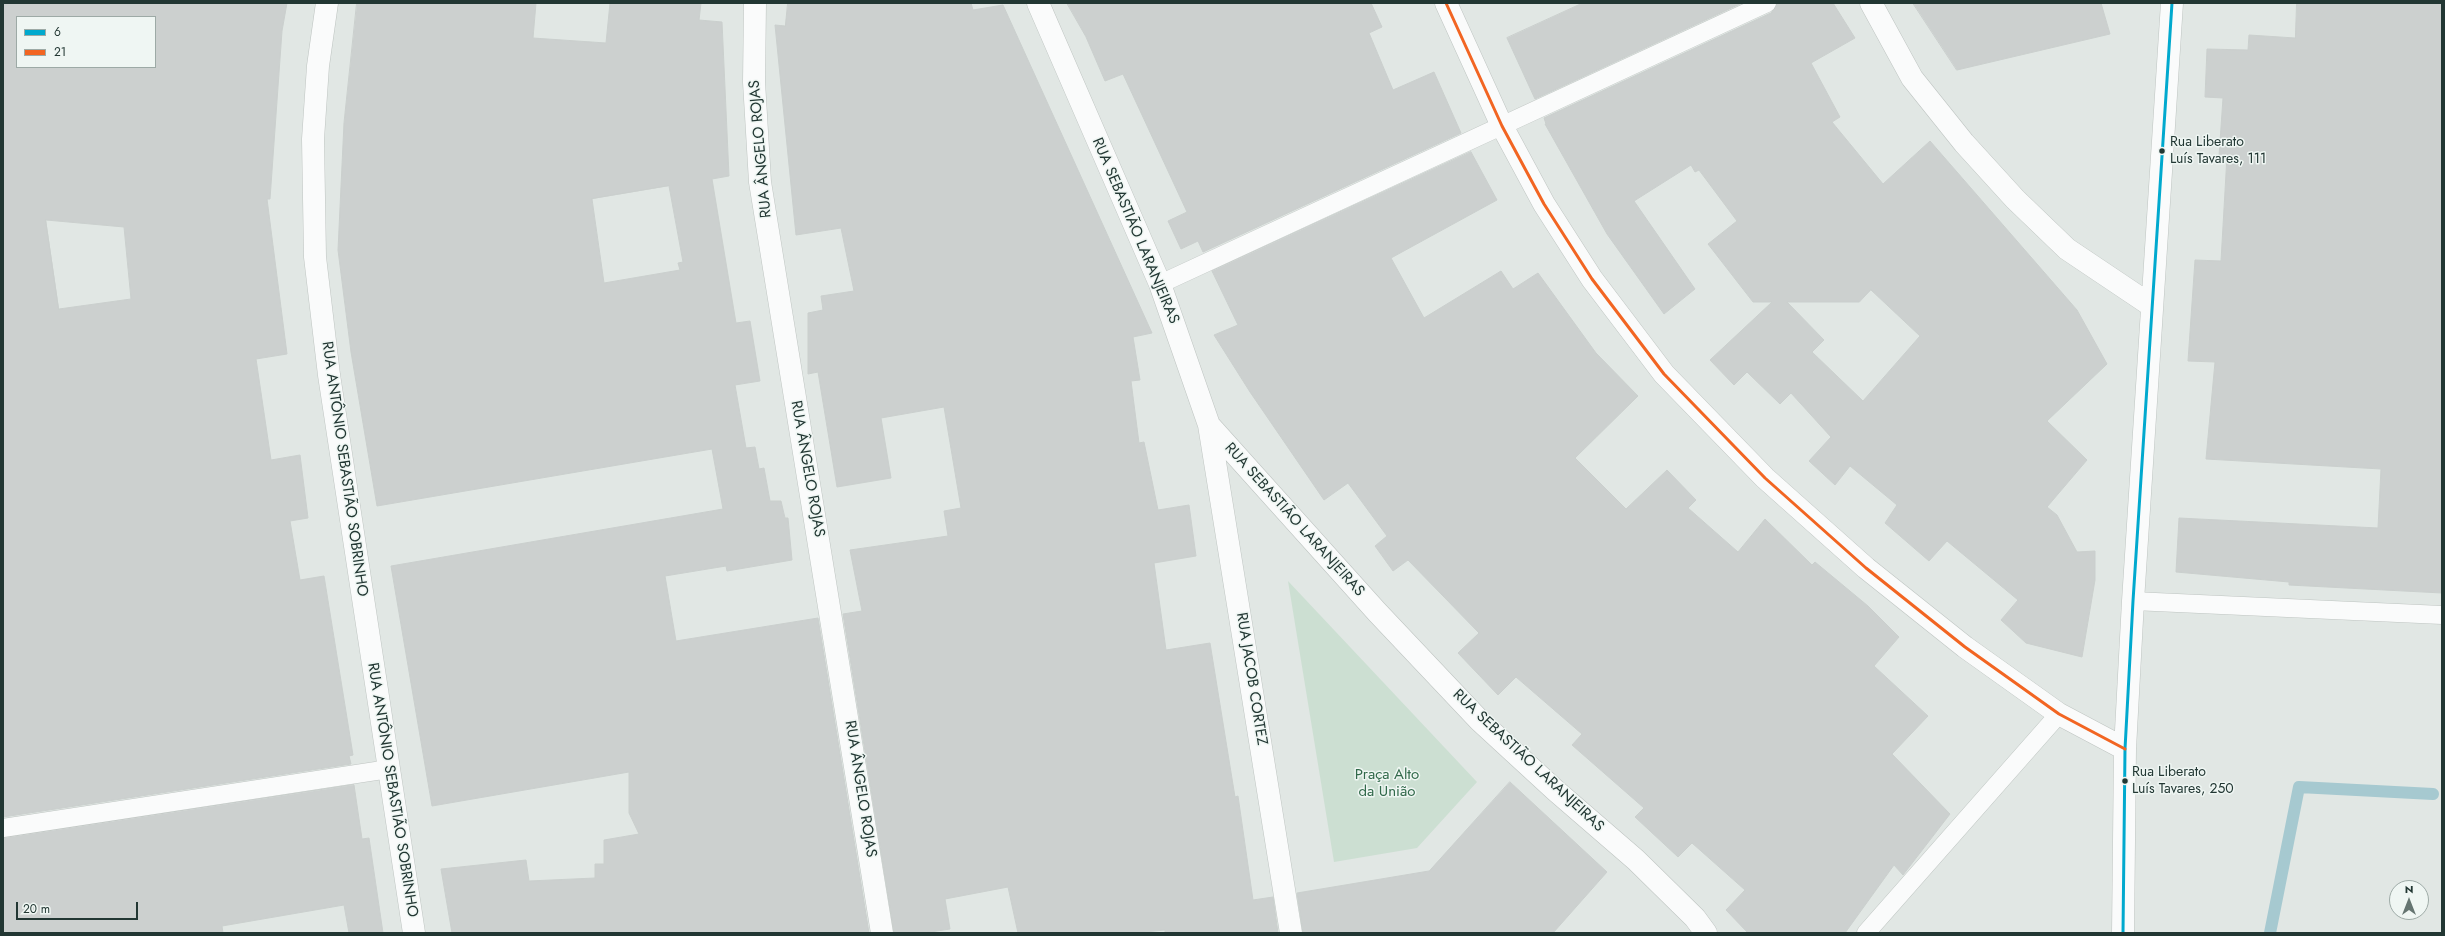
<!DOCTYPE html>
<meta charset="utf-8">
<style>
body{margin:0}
#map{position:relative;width:2445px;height:936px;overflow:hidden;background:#e1e7e4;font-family:Jost,sans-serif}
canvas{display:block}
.frame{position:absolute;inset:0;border:4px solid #223733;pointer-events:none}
.legend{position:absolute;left:16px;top:16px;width:140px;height:52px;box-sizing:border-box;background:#eff6f3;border:1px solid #9daaa6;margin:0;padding:5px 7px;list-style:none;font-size:12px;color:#223733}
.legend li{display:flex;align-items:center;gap:8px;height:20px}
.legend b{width:20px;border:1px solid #9daaa6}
.north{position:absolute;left:2389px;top:880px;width:40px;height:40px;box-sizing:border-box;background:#eff6f3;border:1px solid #9daaa6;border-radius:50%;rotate:0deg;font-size:11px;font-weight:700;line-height:16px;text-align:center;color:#223733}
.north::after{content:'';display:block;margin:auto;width:14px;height:18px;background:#657571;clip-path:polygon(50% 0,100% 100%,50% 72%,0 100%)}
.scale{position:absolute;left:16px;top:902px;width:122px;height:18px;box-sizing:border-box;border:2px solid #223733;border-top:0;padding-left:5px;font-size:12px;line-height:14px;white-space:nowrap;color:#223733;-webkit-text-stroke:3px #eff6f3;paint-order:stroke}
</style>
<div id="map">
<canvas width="2445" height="936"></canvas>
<div class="frame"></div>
<ul class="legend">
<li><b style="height:5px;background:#00a9ce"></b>6</li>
<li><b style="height:5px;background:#f26522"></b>21</li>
</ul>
<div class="north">N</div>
<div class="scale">20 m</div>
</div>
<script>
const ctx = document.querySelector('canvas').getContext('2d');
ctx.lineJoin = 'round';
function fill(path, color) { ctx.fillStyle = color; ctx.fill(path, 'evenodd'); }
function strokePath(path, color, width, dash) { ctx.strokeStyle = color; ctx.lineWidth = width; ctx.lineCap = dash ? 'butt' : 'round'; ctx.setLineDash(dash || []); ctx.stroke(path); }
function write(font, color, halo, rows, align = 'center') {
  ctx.font = font + ' Jost,sans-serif'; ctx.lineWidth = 3; ctx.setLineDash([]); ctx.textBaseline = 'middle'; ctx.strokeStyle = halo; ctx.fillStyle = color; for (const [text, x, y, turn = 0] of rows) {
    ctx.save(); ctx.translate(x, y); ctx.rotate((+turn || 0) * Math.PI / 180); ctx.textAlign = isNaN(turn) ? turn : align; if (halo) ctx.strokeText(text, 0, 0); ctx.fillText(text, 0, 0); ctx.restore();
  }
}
const green = new Path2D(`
 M1288 581 1477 782 1417 848 1334 862Z`);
const stream = new Path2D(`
 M2270 933 2299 787 2433 794`);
const building = new Path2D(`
 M3 3H287L282 31 270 199H267L287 354 256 359 271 460 300 455 308 518 290 521 300 580 324 576 353 755 349 756 351 764 3 817ZM17 17H155V67H17ZM46 220 124 227 131 299 59 309Z
 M357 3H536L533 38 606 43 610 3H701L699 20 722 22 729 176 712 179 736 323 750 321 760 381 735 385 746 448 755 447 759 469 764 468 770 501H781L785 518H788L792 560 727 571 726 566 665 576 676 641 818 618 869 933H452L441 869 526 860 529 881 595 878V864H604V840L639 834 629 813V772L432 806 391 566 723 509 712 449 377 506 351 352 338 250 344 123ZM669 186 683 262 678 263 680 270 604 283 592 199Z
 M788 3H971L973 10 1003 5 1152 333 1133 337 1140 380 1131 381 1139 443 1144 442 1158 510 1189 505 1196 556 1154 563 1166 650 1210 643 1235 797 1238 796 1253 900 1273 897 1278 933H1165V930L1135 933H1018L1008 887 945 899 950 929 924 933H894L843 614 862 611 850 550 948 536 944 511 961 508 944 407 881 418 891 478 837 487 818 372 808 374V313L823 310 821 296 854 291 841 228 796 235 775 25 785 26Z
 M1067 3H1371L1382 27 1369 33 1393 90 1434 72 1461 133 1203 252 1198 241 1181 249 1168 221 1187 212 1123 74 1105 81 1086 37Z
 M1583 3H1742L1535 99 1507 38Z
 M1777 3H1833L1855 38 1811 63 1840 117 1832 122 1883 184 1930 141 2077 310 2107 364 2047 421 2087 460 2047 507 2057 515 2077 552 2095 551V580L2082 657 2026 643 2001 620 2018 600 1947 541 1929 561 1885 523 1897 505 1850 466 1835 485 1809 461 1831 437 1791 393 1780 404 1747 372 1734 385 1710 360 1772 302H1753L1708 244 1737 221 1699 170 1695 172 1691 165 1634 201 1695 289 1664 314 1607 234 1545 124H1546L1544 118 1771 13ZM1871 290 1920 336 1863 401 1812 352 1824 340 1787 302H1859Z
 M1913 3H2101L2110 34 1957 70Z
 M2297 3H2442V593L2289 585V582L2176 572 2179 518 2378 528 2381 469 2206 459 2215 362 2188 361 2195 260 2221 261 2227 156H2219L2223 98 2205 97 2207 49 2248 50 2249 35 2295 38Z
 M1471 152 1497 200 1391 258 1424 318 1501 271 1513 289 1538 273 1596 353 1638 396 1575 458 1626 509 1667 470 1696 500 1688 508 1738 552 1765 519 1812 565 1815 562 1868 606 1899 637 1874 666 1928 716 1892 754 1950 814 1903 875 1894 865 1845 933H1748L1726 910 1745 890 1692 843 1678 857 1635 817 1644 808 1572 745 1582 734 1516 677 1498 695 1458 653 1479 633 1408 560 1393 571 1375 546 1387 536 1348 483 1324 500 1250 392 1214 335 1238 325 1212 271Z
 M1510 782 1607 872 1553 933H1303L1297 893 1429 871Z
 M354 785 362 839 369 838 383 933H349L344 905 222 926 223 933H3V838Z`);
const service = new Path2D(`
 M1160 284 1767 3
 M2133 601 2442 615
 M3 828 389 769
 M1866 933 2059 714`);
const minor = new Path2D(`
 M327 3 318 66 313 139 315 257 329 375 414 933
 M755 3 754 82 760 182 882 933
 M1038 3 1160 284 1209 425 1377 612 1480 721 1555 790 1636 860 1695 918 1706 933
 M1446 3 1502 126 1544 204 1592 279 1664 374 1765 478 1866 568 1965 647 2059 714 2125 749
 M1871 3 1912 78 1964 143 2015 199 2067 249 2152 306
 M1209 425 1291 933
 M2123 933 2125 749 2133 601 2172 3`);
const bus1 = new Path2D(`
 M2123 933 2125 749 2133 601 2172 3`);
const bus2 = new Path2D(`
 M1446 3 1502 126 1544 204 1592 279 1664 374 1765 478 1866 568 1965 647 2059 714 2125 749`);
const markers = [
 [2162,151,3.5,"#223733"],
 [2125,781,3.5,"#223733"]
];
const busNames = [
 ["Rua Liberato",2170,143],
 ["Luís Tavares, 111",2170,160],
 ["Rua Liberato",2132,773],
 ["Luís Tavares, 250",2132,790]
];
const streetNames = [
 ["RUA ÂNGELO ROJAS",761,149,-95],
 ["RUA SEBASTIÃO LARANJEIRAS",1135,231,67],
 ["RUA ANTÔNIO SEBASTIÃO SOBRINHO",344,469,82],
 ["RUA ÂNGELO ROJAS",807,469,80],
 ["RUA SEBASTIÃO LARANJEIRAS",1294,520,48],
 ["RUA JACOB CORTEZ",1251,679,81],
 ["RUA SEBASTIÃO LARANJEIRAS",1528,761,43],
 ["RUA ÂNGELO ROJAS",860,789,81],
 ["RUA ANTÔNIO SEBASTIÃO SOBRINHO",392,790,81]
];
const parkNames = [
 ["Praça Alto",1387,775],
 ["da União",1387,792]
];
fill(green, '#ccdfd2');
strokePath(stream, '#a6c9d0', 12);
fill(building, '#ccd0cf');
strokePath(building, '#cacfcd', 1);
strokePath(service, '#bec4c1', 19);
strokePath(minor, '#bec4c1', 23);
strokePath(service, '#fafbfb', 18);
strokePath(minor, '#fafbfb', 22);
strokePath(bus1, '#00a9ce', 3);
strokePath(bus2, '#f26522', 3);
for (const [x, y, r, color] of markers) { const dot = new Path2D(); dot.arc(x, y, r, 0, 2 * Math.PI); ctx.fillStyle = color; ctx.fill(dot); strokePath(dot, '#eff6f3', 1.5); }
write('14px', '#223733', '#eff6f3', busNames, 'left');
write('15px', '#223733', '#eff6f3', streetNames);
write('15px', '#31694a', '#eff6f3', parkNames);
</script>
